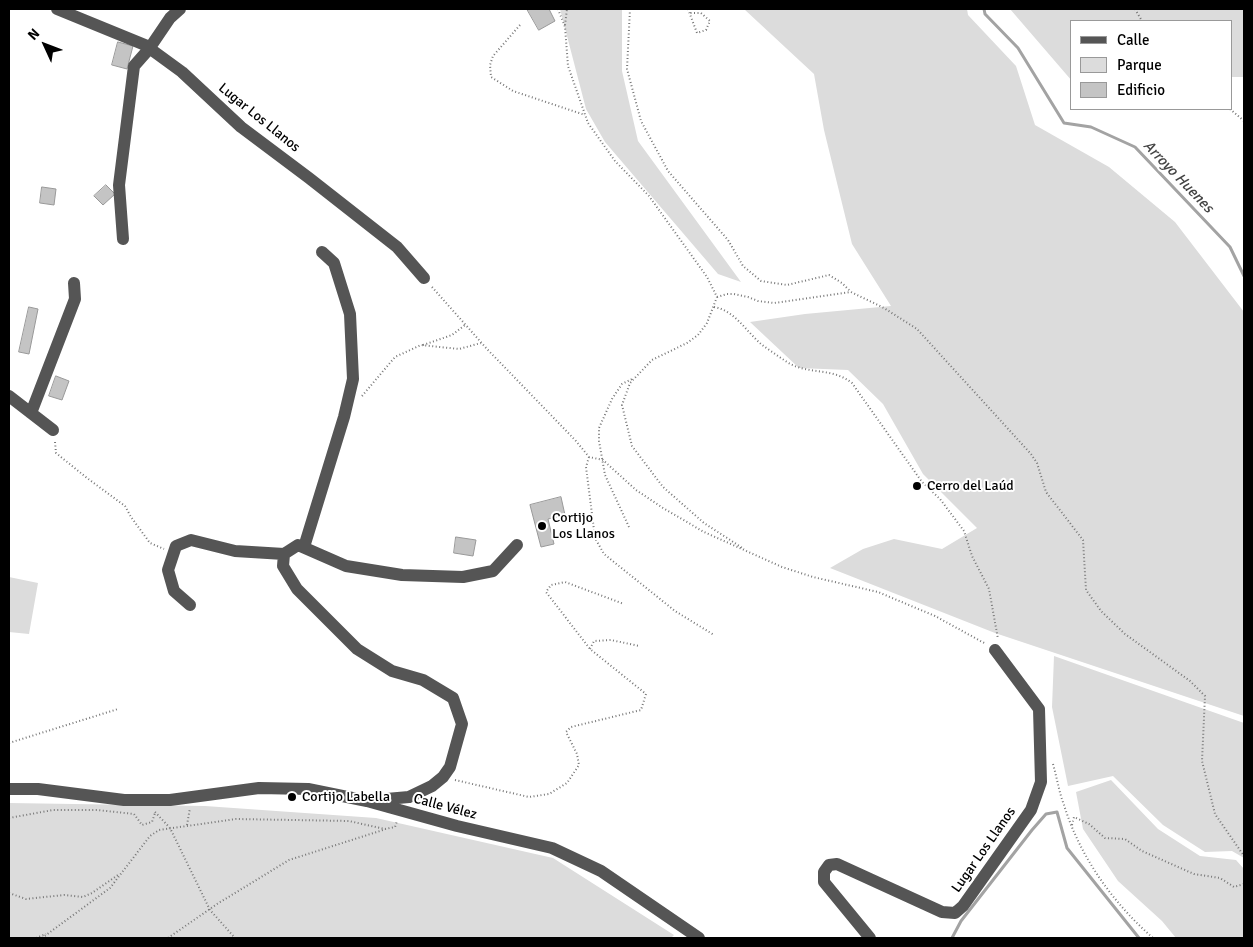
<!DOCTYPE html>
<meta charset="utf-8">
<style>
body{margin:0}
#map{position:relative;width:1253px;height:947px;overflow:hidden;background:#fff;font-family:Signika,sans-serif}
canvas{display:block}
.frame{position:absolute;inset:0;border:10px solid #000;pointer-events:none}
.legend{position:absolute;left:1070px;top:20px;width:162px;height:90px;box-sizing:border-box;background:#fff;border:1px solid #999;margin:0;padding:6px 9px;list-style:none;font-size:15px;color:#000}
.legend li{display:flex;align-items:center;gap:10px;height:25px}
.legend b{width:25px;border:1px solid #999}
.north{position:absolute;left:20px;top:20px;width:50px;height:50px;-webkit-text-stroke:4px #fff;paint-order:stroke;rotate:313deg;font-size:14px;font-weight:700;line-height:20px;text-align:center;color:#000}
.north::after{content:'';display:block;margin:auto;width:18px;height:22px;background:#000;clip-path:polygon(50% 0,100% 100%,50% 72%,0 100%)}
</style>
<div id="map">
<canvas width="1253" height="947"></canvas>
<div class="frame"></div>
<ul class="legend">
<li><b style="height:6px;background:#555"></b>Calle</li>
<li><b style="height:14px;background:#dcdcdc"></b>Parque</li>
<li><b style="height:14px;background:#c4c4c4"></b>Edificio</li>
</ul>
<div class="north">N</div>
</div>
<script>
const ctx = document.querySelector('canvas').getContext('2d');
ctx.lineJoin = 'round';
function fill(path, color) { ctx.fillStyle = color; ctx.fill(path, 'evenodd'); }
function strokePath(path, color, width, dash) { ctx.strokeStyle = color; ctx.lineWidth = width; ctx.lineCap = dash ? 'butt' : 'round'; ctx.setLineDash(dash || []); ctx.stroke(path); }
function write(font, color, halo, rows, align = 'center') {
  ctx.font = font + ' Signika,sans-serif'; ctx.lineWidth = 4; ctx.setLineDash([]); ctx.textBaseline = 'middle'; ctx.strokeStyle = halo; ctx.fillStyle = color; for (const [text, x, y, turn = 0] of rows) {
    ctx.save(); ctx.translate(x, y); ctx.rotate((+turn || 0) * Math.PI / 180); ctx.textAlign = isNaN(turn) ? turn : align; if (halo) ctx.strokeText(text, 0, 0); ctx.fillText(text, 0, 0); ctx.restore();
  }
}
const green = new Path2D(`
 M560 9H622V71L638 141 741 282 718 274 605 142 586 109Z
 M744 9H967L968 15 1016 66 1035 125 1109 167 1175 222 1244 312V716L995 633 830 568 863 549 894 539 942 549 977 528 923 474 883 404 848 370 799 368 750 322 805 314 891 306 852 244 824 130 814 74Z
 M1010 9H1244V77H1232V21H1072V81Z
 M9 577 38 583 29 634 9 632Z
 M1054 656 1244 723V858L1232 851 1205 852 1163 825 1113 776 1068 786 1052 707Z
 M1111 780 1158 829 1200 856 1236 860 1244 869V938H1176L1162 921 1118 881 1083 829 1076 792Z
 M9 803 205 806 376 818 553 858 674 935 671 938H9Z`);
const stream = new Path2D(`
 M984 9 985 14 1018 48 1064 123 1091 127 1135 147 1230 247 1244 276
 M952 938 961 921 1032 830 1046 814 1057 812 1067 848 1139 938`);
const building = new Path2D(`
 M527 9H549L555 21 539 30Z
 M118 42 133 46 127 69 112 65Z
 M106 185 115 194 103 205 94 196Z
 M42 187 56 189 54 205 40 203Z
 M29 307 38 309 29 354 19 352Z
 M56 376 69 381 62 400 49 396Z
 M561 497 565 515 548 519 554 544 541 547 530 505Z
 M456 537 476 540 473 556 454 553Z`);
const path = new Path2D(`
 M558 9 565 27 568 66 588 123 615 161 649 196 707 277 717 297 707 323 698 335 687 343 652 360 630 383 622 405 632 446 663 487 704 523 744 549
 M630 9 627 69 641 121 668 171 728 240 743 266 761 281 787 285 829 275 842 283 851 292
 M688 9 697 33 706 30 710 21 701 13H690
 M1135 9 1142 21
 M520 25 493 56 490 65 491 77 513 91 585 115
 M565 25 567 9
 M1230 109 1244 121
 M432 287 487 349 576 441 589 457 603 460 636 490 663 508 704 532 782 567 813 577 878 592 935 616 986 644
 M717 297 727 294H734L748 297 758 301 774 303 851 292 884 308 917 329 1031 454 1037 463 1046 492 1083 540 1086 590 1101 611 1125 634 1190 681 1205 696 1202 761 1215 814 1244 856
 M714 307C734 310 746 331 761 344 769 350 778 356 787 362 807 375 832 367 852 383L922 482 940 499 964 531 972 556 989 589 998 639
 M423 345 452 335 465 325
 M362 396 395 357 421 345 459 349 481 343
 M55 442 56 453 87 478 125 506 131 517 150 543 164 549
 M589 457 586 467 595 538 604 554 675 611 714 635
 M629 527 605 475 599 441V428L612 399 622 384 634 378
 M590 649 594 641 611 640 639 646
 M9 743 118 709
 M1053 764C1057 778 1059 792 1064 805 1080 857 1113 903 1153 938
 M455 780 529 797 549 794 567 783 579 765 577 754 566 732 571 727 641 710 646 694 590 649 546 592 551 585 565 582 624 604
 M155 812 170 828 210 910 235 938
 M9 818 53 810H97L134 814 142 825 152 822 155 813
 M187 825 190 808
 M1072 825 1074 817 1089 824 1105 838 1125 839 1142 851 1194 874 1220 878 1234 887 1244 884
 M9 893 26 899 64 895 83 897 92 893 118 875
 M36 938 46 934
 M42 938 110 888 150 836 159 830 236 819 349 821 385 829 395 827 397 821
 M168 938 217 904 289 860 383 830`);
const minor = new Path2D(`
 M57 9 145 45 182 72 241 127 309 178 397 247 424 278
 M123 239 119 185 134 66 149 49 170 18 180 9
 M9 396 53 430
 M31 413 75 299 74 283
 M304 547 344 417 353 379 350 314 334 263 322 252
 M190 605 174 591 168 570 176 546 191 540 235 551 284 554
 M9 789H38L124 800H170L259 788 308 789 367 801 457 826 552 848 601 871 699 938
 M375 800 409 797 432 786 443 777 450 767 462 724 453 698 423 680 392 671 357 649 297 589 283 566 284 554 298 545 346 566 402 575 463 577 493 571 517 545
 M870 938 824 882V872L829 865 837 864 942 912 955 913 963 906 1031 810 1041 782 1039 709 995 650`);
const markers = [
 [917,486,5,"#000"],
 [542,526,5,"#000"],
 [292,797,5,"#000"]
];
const streetNames = [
 ["Lugar Los Llanos",259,118,39],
 ["Calle Vélez",445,807,15],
 ["Lugar Los Llanos",984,850,-55]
];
const poiNames = [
 ["Cerro del Laúd",927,486],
 ["Cortijo",552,518],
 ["Los Llanos",552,534],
 ["Cortijo Labella",302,797]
];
const waterNames = [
 ["Arroyo Huenes",1178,177,46]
];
fill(green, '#dcdcdc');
strokePath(stream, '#a3a3a3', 3);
fill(building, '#c4c4c4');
strokePath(building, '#999', 1);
strokePath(path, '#777', 2, [1, 2.5]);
strokePath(minor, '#555', 12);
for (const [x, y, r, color] of markers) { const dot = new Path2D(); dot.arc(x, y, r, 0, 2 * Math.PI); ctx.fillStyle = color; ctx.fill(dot); strokePath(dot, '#fff', 2); }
write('14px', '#000', '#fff', streetNames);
write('14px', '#000', '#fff', poiNames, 'left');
write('italic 15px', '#444', '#fff', waterNames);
</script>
